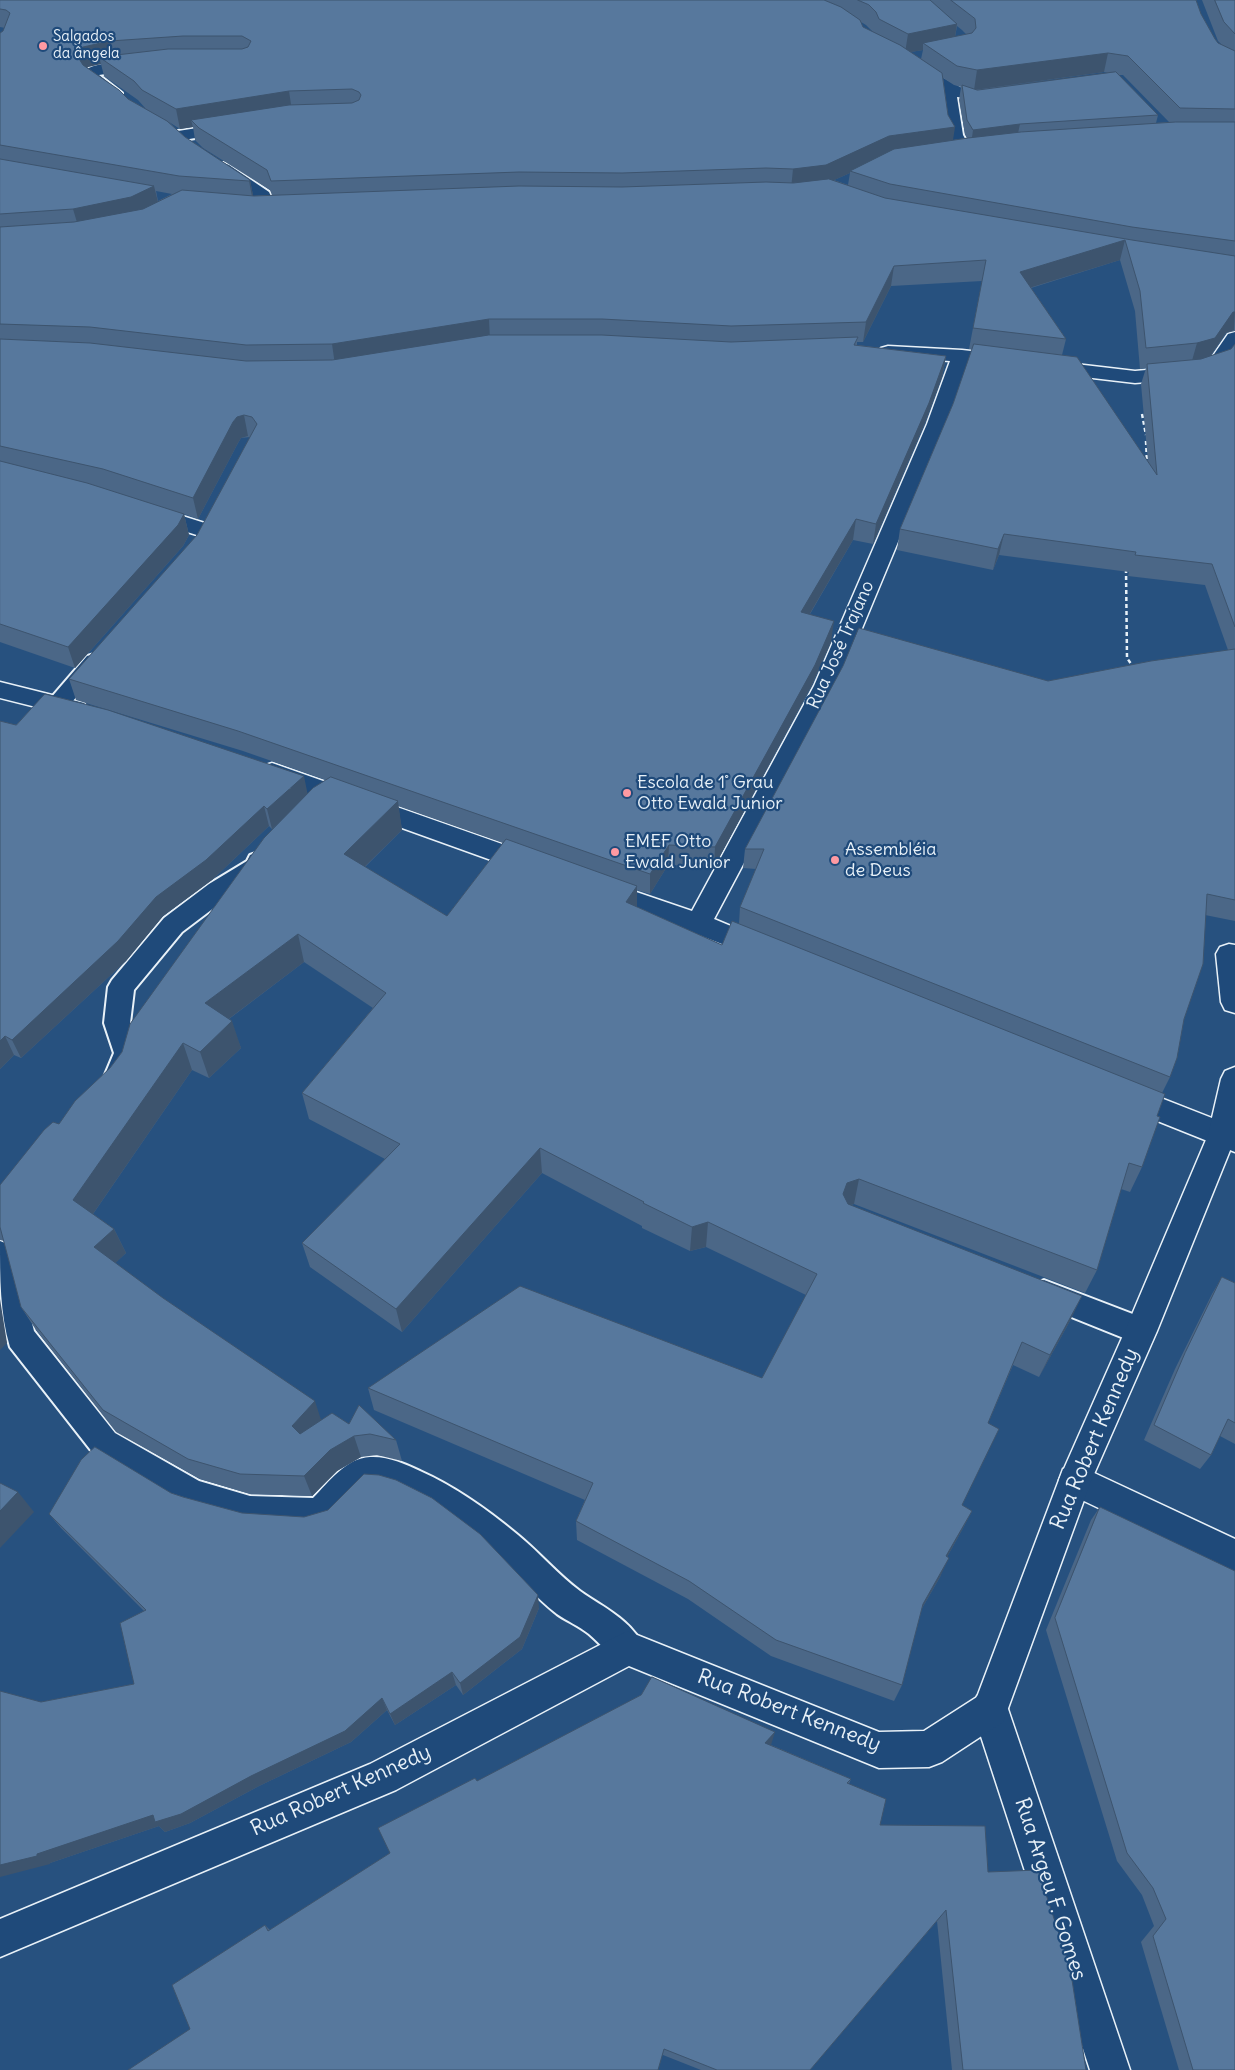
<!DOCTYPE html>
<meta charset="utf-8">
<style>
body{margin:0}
canvas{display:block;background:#27517f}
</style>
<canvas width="1235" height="2070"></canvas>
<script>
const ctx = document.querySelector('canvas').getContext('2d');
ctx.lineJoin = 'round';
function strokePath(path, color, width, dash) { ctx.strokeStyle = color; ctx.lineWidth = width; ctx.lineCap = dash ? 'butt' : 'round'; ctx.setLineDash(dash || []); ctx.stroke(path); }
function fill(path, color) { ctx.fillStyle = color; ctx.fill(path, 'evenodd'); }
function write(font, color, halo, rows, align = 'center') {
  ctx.font = font + ' Delius,sans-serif'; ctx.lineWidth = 4.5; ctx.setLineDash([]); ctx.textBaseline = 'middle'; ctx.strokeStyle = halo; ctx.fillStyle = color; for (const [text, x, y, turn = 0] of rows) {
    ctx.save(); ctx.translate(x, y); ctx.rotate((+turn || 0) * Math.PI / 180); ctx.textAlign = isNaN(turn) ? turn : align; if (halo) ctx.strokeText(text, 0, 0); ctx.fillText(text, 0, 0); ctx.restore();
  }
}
const path = new Path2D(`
 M1142 414 1146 435
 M1146 441 1147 462
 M1126 569 1127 658 1134 668`);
const lane = new Path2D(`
 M138 60 143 62 146 65 143 68 99 75 122 93 119 96C105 100 89 85 82 73 90 62 125 62 138 60Z
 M916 63 964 89 1001 90 1004 93 1001 96 982 99 957 97 963 135 972 151 970 154H958C945 135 944 113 940 90L911 71 908 68 911 65Z
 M229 123 235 125 237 128 235 131 178 141 172 139 170 136 172 133 178 131Z
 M223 163 229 165 269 192 273 201 264 213H252L250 209 256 200V199L217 171 215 168 217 165Z
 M95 654 103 656 106 661 103 666 66 709 58 712 50 709 47 704 50 699 87 656Z
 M259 852 268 855 271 861 265 873 227 898 182 932 134 990 130 1023 140 1053 135 1070 126 1085 117 1088 108 1085 104 1077 114 1053 104 1023 108 987 112 980 164 918 209 884 247 861 250 855Z
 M0 1241 10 1245 14 1254 34 1331 115 1433 199 1481 250 1496 313 1498C329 1482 346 1458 370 1457 388 1456 405 1464 420 1471 456 1487 488 1510 518 1535 540 1553 558 1575 580 1591 604 1608 632 1620 644 1648L639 1660 627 1665C611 1658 602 1645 589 1634 579 1626 567 1621 557 1614 535 1597 517 1575 496 1557 466 1532 410 1484 368 1487L332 1523 310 1530 250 1526 192 1510 181 1506 93 1453 10 1347C0 1314 0 1277 0 1241Z
 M1044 1280 1151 1321 1156 1331 1151 1341 1141 1345 1034 1302 1029 1293 1034 1284Z`);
const street = new Path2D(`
 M1235 332V352L1224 368 1194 378 1135 383 1050 373 1043 371 1040 367 1043 363 1050 361 1135 371 1191 366 1210 360 1228 334Z
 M888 346 962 350 1007 355 1014 357 1017 361 1014 365 1007 367 969 363 947 424 838 686 714 919 769 942 773 949 769 956 760 959 689 931 592 897 588 890 592 883 601 880 692 911 814 686 927 424 950 361 881 356 878 352 881 348Z
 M151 506 211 525 214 530 211 535 203 537 143 518 140 513 143 508Z
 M0 682 84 703 88 709 84 715 76 717 0 698Z
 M272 763 539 857 543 864 539 871 530 874 263 778 260 772 263 766Z
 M1125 1084 1235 1127V1152L1115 1104 1111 1096 1115 1088Z
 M1075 1464 1235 1539V1573L1063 1491 1059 1480 1063 1469Z
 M990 1691 1003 1696 1008 1709 1130 2070H1090L972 1709 977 1696Z`);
const secondary = new Path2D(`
 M1229 944 1235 945V1013L1225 1010 1221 1002 1216 954 1220 947Z
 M1235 1067V1138L1157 1331 1091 1481 1003 1722 942 1762 929 1767 879 1768 629 1666 396 1790 0 1957V1919L370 1764 627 1631 879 1732 924 1731 977 1697 1059 1480 1125 1331 1208 1135 1221 1079 1225 1071Z`);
const wall = new Path2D(`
 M0 0H1196L1201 14 1215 39 1218 43 1222 45 1218 41 1202 0H1235V331L1226 333 1211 356 1231 349 1235 344V921L1205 915 1184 1019 1170 1077 1162 1093 1157 1116 1142 1167 1130 1192 1121 1189 1097 1270 1085 1293 854 1204 851 1205 1071 1319 1039 1377 1013 1365 988 1423 962 1505 972 1511 962 1530 947 1557 940 1577 921 1610 902 1685 894 1701 771 1656 688 1599 577 1540 576 1521 585 1500 374 1410 368 1388 762 1378 806 1295 706 1247 690 1251 642 1228V1226L542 1173 402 1332 310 1267 302 1243 385 1159 309 1119 302 1093 373 1008 304 962 229 1019 241 1048 209 1078 192 1070 93 1214 114 1229 126 1253 115 1263 321 1420 349 1424 396 1440 402 1461 377 1455 361 1457 337 1471 312 1496 250 1494 200 1479 116 1432 36 1330 21 1307 4 1241 0 1240V1185L59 1124 110 1068 122 1052 280 822 272 829 269 826 212 880 163 916 126 961 21 1058 14 1055 0 1069V721L308 794 326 780 243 751 76 700 69 679 197 535 250 437 241 438 238 443 198 519 184 514 189 535 183 546 75 668 0 642V33L3 31 5 28 0 27ZM861 22 866 25 874 33 863 27ZM957 26 962 30 967 35 955 37ZM923 50 921 59 910 52ZM101 64 104 76 138 100 146 109 128 99 87 67ZM1104 72 1108 73 999 87ZM1119 75H1123L1169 122 1156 123 1158 115ZM943 78 954 85 961 87 959 100 965 134 967 138 953 140 948 115ZM169 122 180 129 193 127 195 140 203 148 270 190 272 195 253 196 250 180 185 137ZM850 173 848 185 834 180ZM156 191 172 194 158 201ZM1120 260 1135 311 1140 369 1146 368 1141 384 1148 461 1062 355 1066 339 1031 288ZM982 281 969 349H972L953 404 900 529 897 550 993 570 999 555 1129 572 1128 576 1205 585 1228 650 1048 681 745 849 743 868 756 869 740 907 739 924 722 945 637 907V890L650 894 668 865 714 867 812 685 831 642 810 614 853 540 873 544 925 423 942 377 946 356 857 345V342H863L891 286ZM398 806 503 843 447 916 365 867 402 830Z
 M1222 1277 1235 1283V1444L1220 1436 1211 1455 1200 1469 1144 1440 1175 1369 1212 1294Z
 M171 1493 539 1608 522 1649 463 1695 456 1685 395 1725 387 1710 351 1742 259 1786 190 1823 165 1832 159 1826 50 1863V1864L41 1702 134 1684 144 1611 61 1528 49 1514Z
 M1100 1507 1235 2070H1179L1141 1942 1154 1926 1142 1895 1117 1861 1046 1630 1091 1520Z
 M771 1745 851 1779 849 1784 880 1825 988 1872 1086 2070H952L937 1921 810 2070H701L663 2055 190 2029 265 1925 270 1930 390 1853 477 1781Z`);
const shadedWall = new Path2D(`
 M957 24 954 43H923V50L905 53 908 34Z
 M110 41 114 61 99 57 101 64 88 67 81 71 76 54V52L83 47Z
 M1108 53 1104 72 974 90 977 70Z
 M289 91 292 111 191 120 193 127 180 129 176 109Z
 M1020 124 1017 138 971 145 973 130Z
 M955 127 952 147 850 171V173L823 185 791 189 793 169 889 136Z
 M250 180 254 200 253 202 249 181Z
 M154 186 159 206 79 229 73 209Z
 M1125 240 1120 260 1016 292 1020 272Z
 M894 266 891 286 863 342 866 322Z
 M1233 312H1235L1234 330 1226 333 1209 358 1191 364 1197 343Z
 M489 319 490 340 335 365 332 344Z
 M946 356 942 377 925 423 873 544 876 524Z
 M244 415 248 436 241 438 238 443 198 519 193 498 233 422 237 417Z
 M184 514 189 535 183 546 75 668 68 647Z
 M856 519 853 540 799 632 801 612Z
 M1004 534 999 555 993 570 998 549Z
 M834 621 831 642 812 685 714 867 715 847Z
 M304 776 308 796 272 829 267 809Z
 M398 801 402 830 349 882 344 854Z
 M264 806 269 826 212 880 163 916 126 961 21 1058 12 1040 156 897Z
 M669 845 668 865 650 894V874Z
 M637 886V914L626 902Z
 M298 934 304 962 214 1030 205 1003Z
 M232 1021 241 1048 209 1078 200 1052Z
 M5 1036 14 1055 0 1069V1041Z
 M183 1043 192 1070 86 1224 73 1200Z
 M540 1148 542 1173 402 1332 396 1309Z
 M859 1179 854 1204 841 1208 843 1194 847 1183Z
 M708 1222 706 1247 690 1251 692 1227Z
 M114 1229 126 1253 106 1272 94 1247Z
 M1082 1296 1071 1319 1039 1377 1050 1355Z
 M0 1299 7 1343 0 1350Z
 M315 1401 322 1423 301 1447 292 1426Z
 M354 1436 361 1457 337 1471 312 1496 304 1476 330 1450Z
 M18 1492 34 1512 0 1548V1511Z
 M972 1511 962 1530 937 1575 946 1556Z
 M949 1558 940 1577 914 1622 923 1604Z
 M538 1595 539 1608 522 1649 463 1695 460 1683Z
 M452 1672 456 1685 395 1725 390 1714Z
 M382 1698 387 1710 351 1742 259 1786 190 1823 165 1832 159 1826 50 1863V1864L0 1877V1865L37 1854Z
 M775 1732 771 1745 765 1743Z`);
const building = new Path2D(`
 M0 0H824L841 7 860 20 863 27 900 45 942 73 948 115 955 127 889 136 826 165 793 169 766 168 622 173 519 172 271 181 267 170 199 128 191 120 289 105 352 103 359 100 361 95 359 92 352 89 289 91 176 109 142 90 134 81 99 57 168 49H242L248 47 251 41 242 36H183L110 41 83 47 76 52V54L83 65 119 90 128 99 167 121 185 137 250 180 249 181 179 176 0 145V33L3 31 10 13 6 10 0 9Z
 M858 0H930L957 24 908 34 879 19 876 12 869 5Z
 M951 0H1196L1201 14 1215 39 1218 43 1235 51V109L1180 108 1128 56 1108 53 977 70 957 66 923 43 972 33 976 28 975 19Z
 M1215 0H1235V34L1224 22Z
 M1116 72 1158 115 1020 124 973 130 967 120 962 85 977 90Z
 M1176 122H1235V241L1132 227 890 184 850 171 894 149 968 138 1021 132Z
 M0 159 154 186 131 197 73 209 0 214Z
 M829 179 885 198 1132 240 1235 256V312H1233L1215 338 1197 343 1146 348 1140 291 1125 240 1020 272 1066 339 973 328 986 260 894 266 866 322 731 326 602 319H489L332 344 246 345 90 327 0 324V227L74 222 143 209 182 190 254 196 519 186 622 187 766 182 793 183Z
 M489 335H602L731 342 858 337 854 345 946 356 929 403 876 524 856 519 801 612 834 621 815 665 715 847 669 845 650 874 238 731 69 679 197 535 257 424 252 417 244 415 237 417 233 422 193 498 103 469 0 446V339L90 343 246 361 332 360Z
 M974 344 1077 357 1157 475 1147 364 1201 359 1231 349 1235 344V627L1212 564 1135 555 1136 552 1004 534 998 549 900 529 953 404Z
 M0 461 87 483 184 514 178 525 68 647 0 624Z
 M859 628 1048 681 1151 661 1235 649V900L1207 894 1203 964 1184 1019 1177 1058 1170 1077 740 907 764 849H745L843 666Z
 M45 694 108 710 304 776 267 809 264 806 206 860 156 897 118 941 12 1040 5 1036 0 1041V721L16 725Z
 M331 777 398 801 344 854 447 916 506 839 637 886 626 902 722 945 732 921 1165 1094 1157 1116 1160 1117 1142 1167 1129 1163 1097 1270 859 1179 847 1183 843 1194 848 1204 1082 1296 1050 1355 1022 1342 988 1423 999 1429 962 1505 972 1511 946 1556 949 1558 923 1604 902 1685 776 1640 689 1581 576 1521 593 1483 368 1388 520 1286 762 1378 817 1274 708 1222 692 1227 643 1203 644 1202 540 1148 396 1309 302 1243 400 1144 302 1093 386 993 298 934 205 1003 232 1021 200 1052 183 1043 73 1200 114 1229 94 1247 163 1298 315 1401 292 1426 300 1434 332 1413 349 1424 359 1405 396 1440 370 1434 354 1436 330 1450 304 1476 240 1474 188 1459 103 1410 21 1307 0 1227V1185L44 1130 53 1122 59 1124 75 1101 110 1068 122 1052 130 1024 264 838 313 788Z
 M1222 1277 1235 1283V1423L1228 1419 1211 1455 1154 1425 1185 1353Z
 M95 1447 171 1493 183 1497 242 1513 304 1517 328 1510 364 1474 379 1475 396 1480 432 1498 480 1534 538 1595 520 1637 460 1683 452 1672 390 1714 382 1698 345 1731 251 1776 181 1814 155 1822 153 1815 37 1854V1856L0 1865V1691L41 1702 134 1684 120 1623 146 1610 49 1514 81 1460Z
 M0 1483 18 1492 0 1511Z
 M1100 1507 1235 1571V2070H1193L1153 1936 1166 1919 1153 1888 1127 1853 1055 1618Z
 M652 1677 775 1732 765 1743 851 1779 847 1783 886 1799 880 1825 985 1826 988 1872 1038 1870 1070 1967 1086 2070H963L946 1910 810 2070H717L664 2049 658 2070H128L190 2029 172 1985 265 1925 268 1931 390 1853 378 1828 475 1778 477 1781 641 1695Z`);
const markers = [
 [43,46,5,"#ff9aa2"],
 [627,793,5,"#ff9aa2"],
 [615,852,5,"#ff9aa2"],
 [835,860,5,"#ff9aa2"]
];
const farPoinames = [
 ["Salgados",53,37],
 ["da ângela",53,54]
];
const streetNames = [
 ["Rua José Trajano",841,645,-66]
];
const poiNames = [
 ["Escola de 1˚ Grau",637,783],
 ["Otto Ewald Junior",637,804],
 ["EMEF Otto",625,842],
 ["Ewald Junior",625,863],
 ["Assembléia",845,850],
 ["de Deus",845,871]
];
const nearStreetnames = [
 ["Rua Robert Kennedy",1095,1439,-67],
 ["Rua Robert Kennedy",789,1711,21],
 ["Rua Robert Kennedy",341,1791,-24],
 ["Rua Argeu F. Gomes",1050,1889,72]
];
strokePath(lane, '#e8f1f8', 4);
strokePath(street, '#e8f1f8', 3);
strokePath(secondary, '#e8f1f8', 3);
strokePath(path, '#e8f1f8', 2.5, [4, 3]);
fill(lane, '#1f4a7a');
fill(street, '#1f4a7a');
fill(secondary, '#1f4a7a');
fill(wall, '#4b6787');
fill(shadedWall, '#3d546e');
fill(building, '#57789d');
strokePath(building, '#3d546e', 1);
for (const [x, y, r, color] of markers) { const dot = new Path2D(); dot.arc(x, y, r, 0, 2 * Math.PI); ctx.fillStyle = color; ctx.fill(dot); strokePath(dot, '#1f4a7a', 2); }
write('15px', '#e8f1f8', '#1f4a7a', farPoinames, 'left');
write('18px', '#e8f1f8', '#1f4a7a', streetNames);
write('18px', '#e8f1f8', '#1f4a7a', poiNames, 'left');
write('21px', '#e8f1f8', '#1f4a7a', nearStreetnames);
</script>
